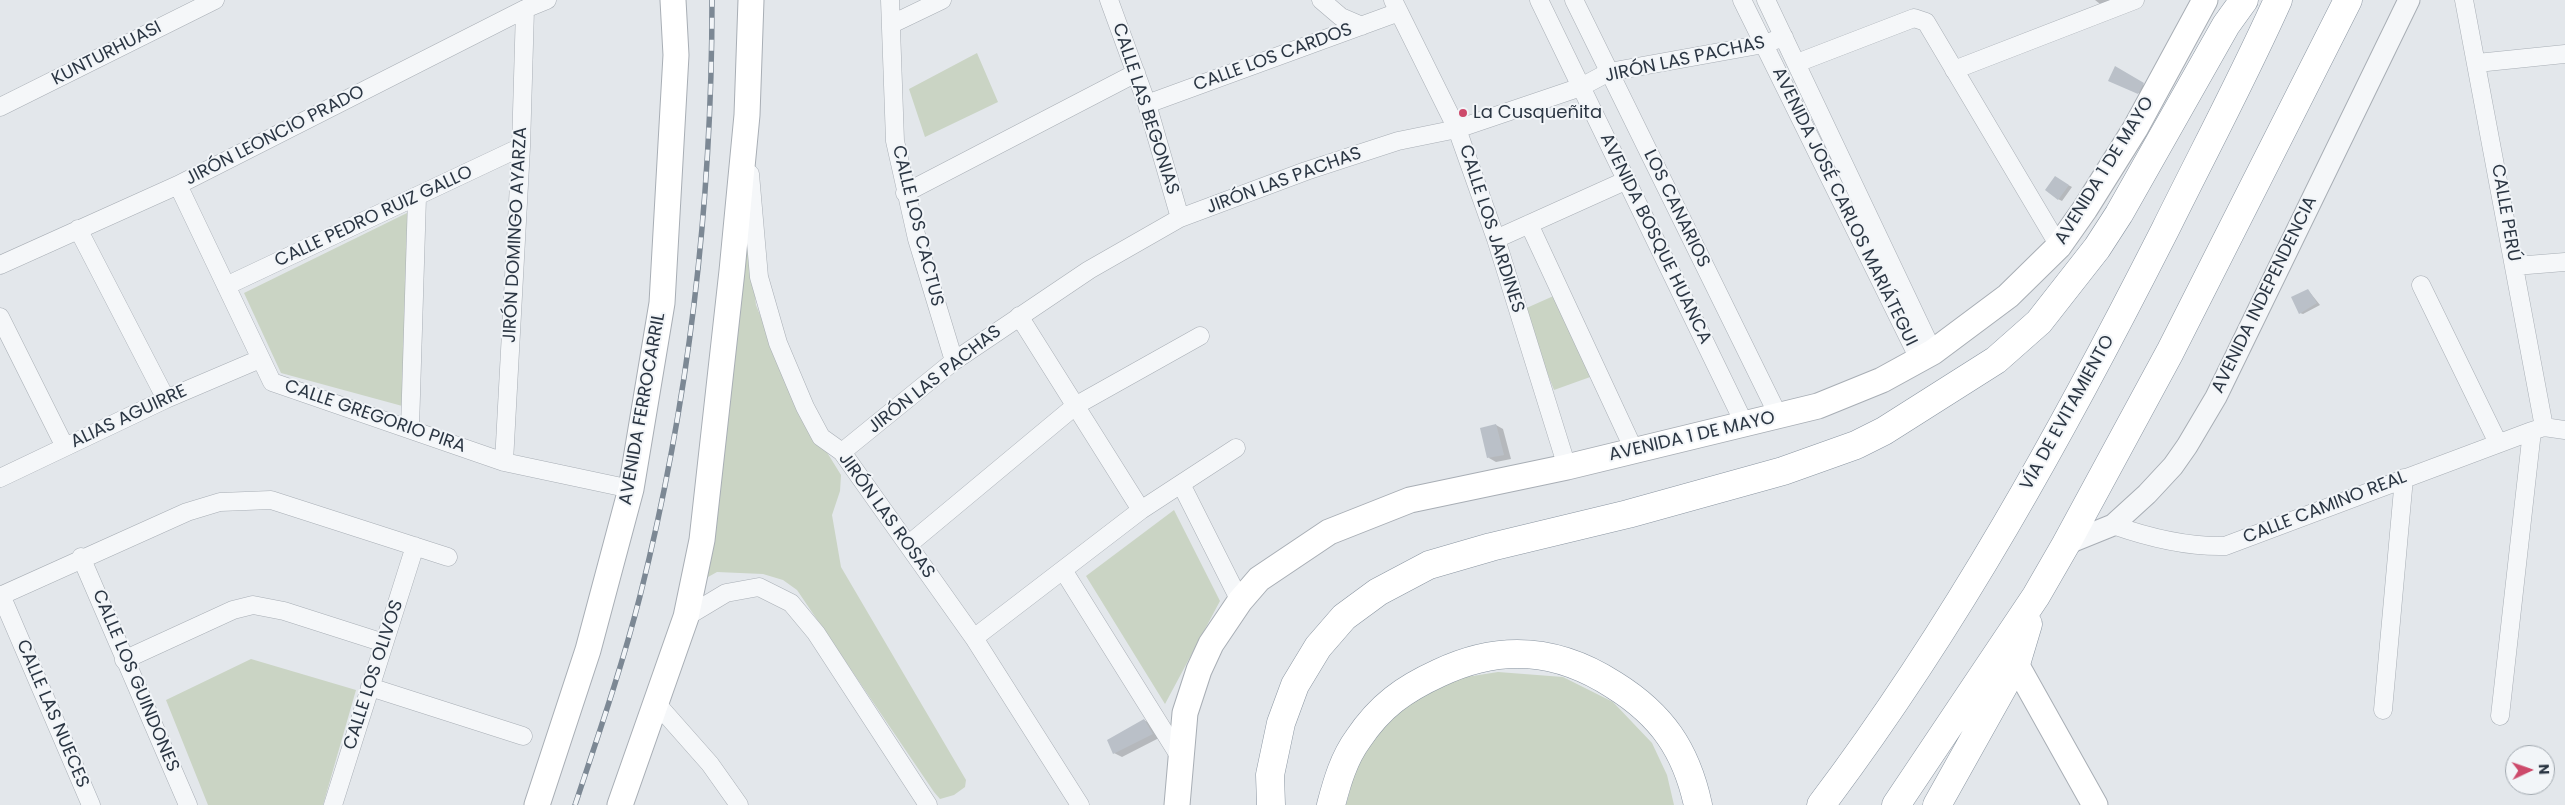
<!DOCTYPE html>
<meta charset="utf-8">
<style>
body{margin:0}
#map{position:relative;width:2565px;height:805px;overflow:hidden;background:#e3e7eb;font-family:Poppins,sans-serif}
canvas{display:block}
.north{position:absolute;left:2505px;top:745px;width:50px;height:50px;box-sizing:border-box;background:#f2f5f8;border:1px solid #a2a9b0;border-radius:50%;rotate:87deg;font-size:14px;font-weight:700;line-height:20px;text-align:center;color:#2b3643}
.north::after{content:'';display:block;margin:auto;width:18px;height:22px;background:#cd4a6b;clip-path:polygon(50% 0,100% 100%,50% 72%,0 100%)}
</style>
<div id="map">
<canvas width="2565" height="805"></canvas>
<div class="north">N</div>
</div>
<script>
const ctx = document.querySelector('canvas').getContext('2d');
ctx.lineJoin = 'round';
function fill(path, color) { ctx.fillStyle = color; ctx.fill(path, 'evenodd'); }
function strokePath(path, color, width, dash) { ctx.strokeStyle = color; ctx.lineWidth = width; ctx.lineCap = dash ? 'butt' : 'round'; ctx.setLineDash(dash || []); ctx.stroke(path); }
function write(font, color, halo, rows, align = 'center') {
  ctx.font = font + ' Poppins,sans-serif'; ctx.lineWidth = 4; ctx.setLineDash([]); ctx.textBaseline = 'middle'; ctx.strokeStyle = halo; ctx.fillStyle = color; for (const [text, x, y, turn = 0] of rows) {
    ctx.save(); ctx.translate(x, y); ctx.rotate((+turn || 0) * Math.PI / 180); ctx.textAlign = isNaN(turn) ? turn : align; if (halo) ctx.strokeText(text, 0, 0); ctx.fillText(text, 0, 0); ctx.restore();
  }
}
const green = new Path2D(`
 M977 53 998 102 925 137 909 89Z
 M746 180 749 244 756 305 794 399 841 475 840 491 832 515 841 567 966 780 965 787 954 795 940 799 934 792 797 590 783 580 763 574 717 572 699 582Z
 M407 213 406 407 281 373 244 293Z
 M1558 294 1593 376 1554 390 1522 310Z
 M1174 510 1220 601 1165 704 1086 576Z
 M251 659 356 690 323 805H208L166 700Z
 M1498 672 1563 677 1613 702 1652 743 1667 775 1674 805H1346L1356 768 1381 724 1434 688 1466 677Z`);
const shadow = new Path2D(`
 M2095 0H2114L2104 7Z
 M2115 68 2146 86 2141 94 2113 82Z
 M2055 178 2072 187 2062 201 2058 199Z
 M2308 290 2320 305 2303 314 2300 313Z
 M1496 425 1503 429 1511 459 1496 462 1489 458Z
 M1144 720 1151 724 1159 738 1122 757 1114 753Z`);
const building = new Path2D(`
 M2115 66 2144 83 2138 94 2108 81Z
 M2055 176 2069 185 2058 200 2045 190Z
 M2308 289 2317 303 2299 314 2291 297Z
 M1496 424 1504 455 1487 458 1480 428Z
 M1144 719 1153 734 1113 754 1107 740Z`);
const minor = new Path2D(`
 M890 0 895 141 917 239 954 361
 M1109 0 1147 104 1180 218
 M1321 0 1341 17 1362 26
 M1393 0 1457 129 1496 239 1567 467
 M1539 0 1745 425
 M1574 0 1779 417
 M1742 0 1919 359
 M1766 0 1933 352
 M2464 0 2544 427
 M892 24 942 0
 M1797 63 1914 18 1926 22 2059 246
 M2477 63 2565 54
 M1954 70 2135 0
 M1147 104 1399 12
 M0 107 215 0
 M750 174 759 277 778 343 805 407 821 437 842 452 974 638 1080 805
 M178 185 272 382 504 462 631 489
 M905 193 1136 73
 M1529 224 1634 450
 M78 229 166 399
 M1496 239 1627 180
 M0 265 178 185 525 9 547 0
 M2515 266 2565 262
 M2421 285 2498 443
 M226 286 521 147
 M1019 316 1141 510
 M0 317 65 447
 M410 428 417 197
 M842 452 954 361 1089 270 1180 218 1306 171 1398 141 1457 129 1581 87 1609 72 1764 44 1784 37
 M504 462 521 147 525 9
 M0 478 166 399 260 359
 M1181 484 1240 601
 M2113 525C2150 538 2187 547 2225 546L2532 431 2544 427 2565 430
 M908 545 1075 406 1200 336
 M81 557 188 805
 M1063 570 1180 757
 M1 595 91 805
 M0 596 187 512 220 502 271 500 448 557
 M686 617 726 593 759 587 791 603 816 633 928 805
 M974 638 1141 510 1236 448
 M124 660 233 610 253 605 284 611 384 643
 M370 687 523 736
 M657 704 710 764 739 805
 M2383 710 2404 478
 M2500 716 2532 431
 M333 805 415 546`);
const tertiary = new Path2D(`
 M2066 544 2113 525 2147 494 2173 466 2187 446 2216 397 2409 0`);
const secondary = new Path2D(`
 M2016 664 2095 805
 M537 805 588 650 631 489 662 303 676 55 673 0
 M620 805 686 617 702 540 732 271 747 115 751 0
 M1177 805 1185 713 1199 670 1211 644 1240 601 1259 579 1329 532 1410 500 1567 467 1818 406 1882 380 1933 352 2008 296 2059 246 2085 209 2135 129 2205 0`);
const motorway = new Path2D(`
 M1271 805 1270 775 1281 723 1295 685 1318 647 1344 617 1378 592 1429 565 1491 547 1628 514 1783 471 1856 445 1884 431 1996 360 2039 322 2097 248 2119 214 2226 25 2244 0
 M1331 805C1337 782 1344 758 1358 739 1380 706 1404 689 1439 673 1500 644 1557 648 1614 685 1662 715 1686 750 1698 805
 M1821 805C1956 626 2064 429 2165 230 2203 153 2243 78 2278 0
 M1896 805 2036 596 2066 544 2170 352 2348 0
 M1937 805 2016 664 2028 624`);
const rail = new Path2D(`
 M575 805C598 736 622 667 640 596 689 402 712 200 712 0`);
const markers = [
 [1463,113,5,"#cd4a6b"]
];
const streetNames = [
 ["KUNTURHUASI",107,54,-27],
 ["CALLE LOS CARDOS",1273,58,-20],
 ["JIRÓN LAS PACHAS",1685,60,-12],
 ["CALLE LAS BEGONIAS",1145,109,72],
 ["JIRÓN LEONCIO PRADO",275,136,-27],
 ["AVENIDA 1 DE MAYO",2105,171,-58],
 ["JIRÓN LAS PACHAS",1284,181,-20],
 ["AVENIDA JOSÉ CARLOS MARIÁTEGUI",1844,207,64],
 ["LOS CANARIOS",1676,209,64],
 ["CALLE PERÚ",2505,213,80],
 ["CALLE PEDRO RUIZ GALLO",374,217,-25],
 ["CALLE LOS CACTUS",917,226,76],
 ["CALLE LOS JARDINES",1491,229,72],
 ["JIRÓN DOMINGO AYARZA",516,235,-87],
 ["AVENIDA BOSQUE HUANCA",1655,239,64],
 ["AVENIDA INDEPENDENCIA",2265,295,-64],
 ["JIRÓN LAS PACHAS",935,380,-38],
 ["AVENIDA FERROCARRIL",643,409,-80],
 ["VÍA DE EVITAMIENTO",2068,413,-61],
 ["ALIAS AGUIRRE",129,417,-25],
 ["CALLE GREGORIO PIRA",375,417,19],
 ["AVENIDA 1 DE MAYO",1692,437,-13],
 ["CALLE CAMINO REAL",2325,508,-21],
 ["JIRÓN LAS ROSAS",886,516,54],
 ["CALLE LOS OLIVOS",374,675,-72],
 ["CALLE LOS GUINDONES",135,681,67],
 ["CALLE LAS NUECES",52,714,67]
];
const poiNames = [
 ["La Cusqueñita",1473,113]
];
fill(green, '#cad4c4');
fill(shadow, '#0003');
fill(building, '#bac0c8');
strokePath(minor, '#a8aeb5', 19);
strokePath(tertiary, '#a8aeb5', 23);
strokePath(secondary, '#a8aeb5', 27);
strokePath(motorway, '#8a95a1', 29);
strokePath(minor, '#f5f7f9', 18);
strokePath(tertiary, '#f5f7f9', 21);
strokePath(secondary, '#fff', 25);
strokePath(motorway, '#fff', 28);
strokePath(rail, '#7c8894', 5.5);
strokePath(rail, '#f2f5f8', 4, [11]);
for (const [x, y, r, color] of markers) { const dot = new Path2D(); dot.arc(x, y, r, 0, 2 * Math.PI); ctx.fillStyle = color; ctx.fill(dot); strokePath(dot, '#f2f5f8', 2); }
write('18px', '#2b3643', '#f2f5f8', streetNames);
write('18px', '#2b3643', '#f2f5f8', poiNames, 'left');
</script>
